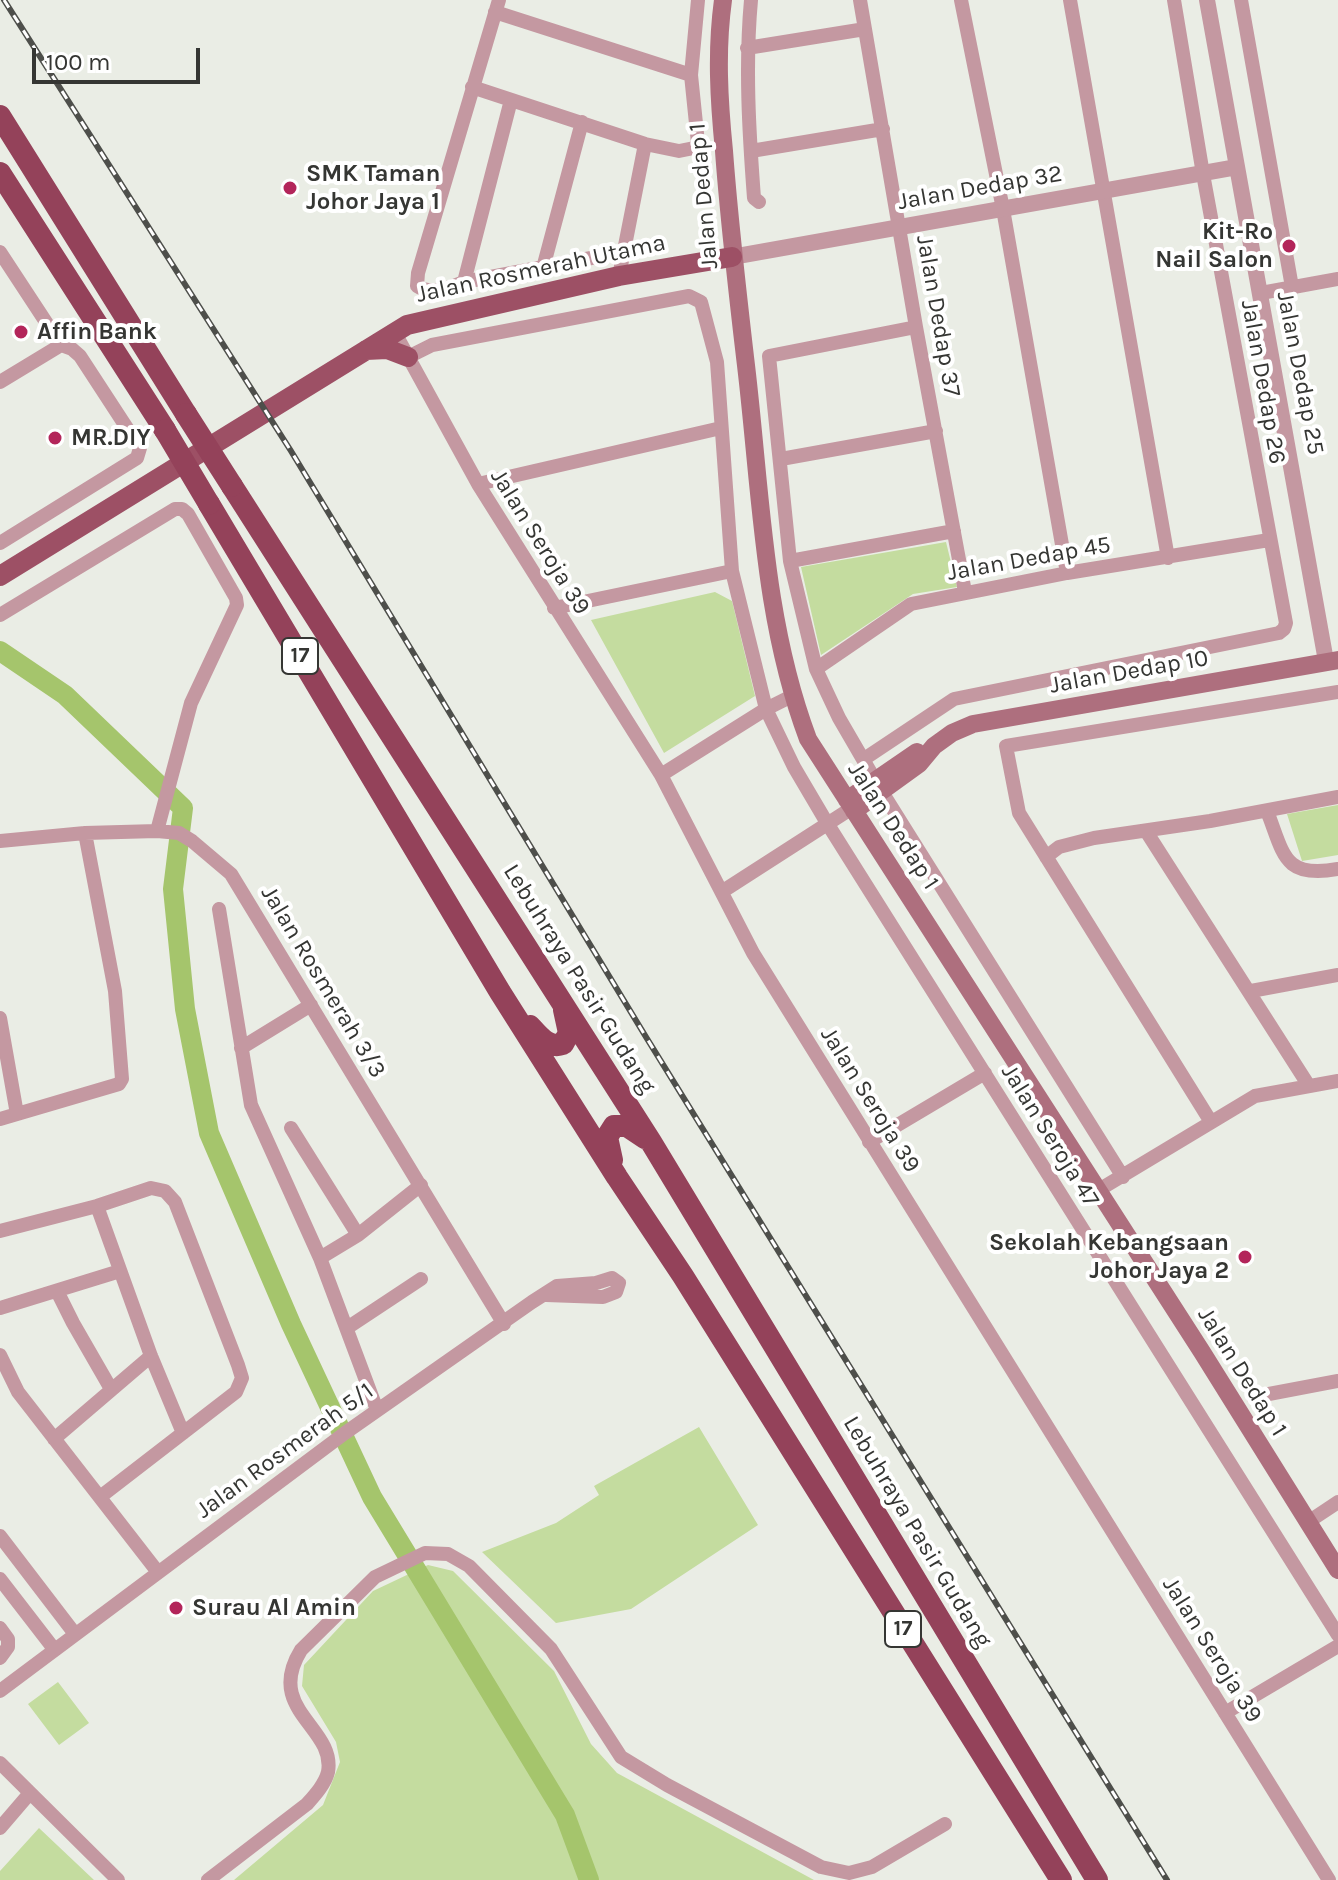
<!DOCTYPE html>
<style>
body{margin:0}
#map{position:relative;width:1338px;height:1880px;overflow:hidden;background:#eaede5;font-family:Karla,sans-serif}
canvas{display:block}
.scale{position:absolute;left:32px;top:48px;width:168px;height:36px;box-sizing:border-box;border:4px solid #353633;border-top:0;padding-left:10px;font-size:24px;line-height:28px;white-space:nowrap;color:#353633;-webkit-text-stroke:6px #fff;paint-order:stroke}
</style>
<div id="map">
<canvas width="1338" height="1880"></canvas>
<div class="scale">100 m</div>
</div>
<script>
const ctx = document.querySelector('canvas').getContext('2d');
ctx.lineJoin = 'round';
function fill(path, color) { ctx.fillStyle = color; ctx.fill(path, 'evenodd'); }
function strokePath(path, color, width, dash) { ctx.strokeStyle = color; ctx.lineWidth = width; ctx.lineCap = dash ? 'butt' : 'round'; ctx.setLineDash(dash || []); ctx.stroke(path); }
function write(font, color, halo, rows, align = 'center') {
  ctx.font = font + ' Karla,sans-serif'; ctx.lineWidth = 8; ctx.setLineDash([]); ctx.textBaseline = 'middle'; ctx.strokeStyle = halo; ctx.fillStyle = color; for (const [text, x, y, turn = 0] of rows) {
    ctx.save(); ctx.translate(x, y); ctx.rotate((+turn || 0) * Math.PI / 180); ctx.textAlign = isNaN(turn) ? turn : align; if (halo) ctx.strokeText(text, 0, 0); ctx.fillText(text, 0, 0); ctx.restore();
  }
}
const green = new Path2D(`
 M946 542 957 587 913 594 821 655 801 567Z
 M715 592 732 601 755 696 664 753 591 620Z
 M1338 805V855L1302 861 1287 814Z
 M699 1427 758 1525 631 1609 556 1623 482 1552 556 1523 599 1495 594 1486Z
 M428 1565 453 1571 554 1671 591 1744 617 1773 814 1880H234L323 1805 340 1762 336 1742 302 1686 304 1665 373 1591Z
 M58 1682 89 1723 59 1745 28 1704Z
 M39 1828 94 1880H0V1871Z`);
const river = new Path2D(`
 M0 651 65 695 183 808 173 889 185 1009 209 1133 291 1324 372 1497 565 1815 589 1880`);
const minor = new Path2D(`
 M499 0 418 273 417 286C430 295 450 288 464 282L623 252
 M751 0C745 66 749 132 754 198L759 202
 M860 0 916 327 965 592
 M961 0 1003 209 1067 573
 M1070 0 1168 558
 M1241 0 1292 287
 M495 12 691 75
 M747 48 865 29
 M472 87 645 144 679 151 694 148 698 143 691 75 698 0
 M751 151 883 129
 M0 252 61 345 72 349 80 356 140 448 137 458 0 543
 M543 268 582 122
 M619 276 645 144
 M464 282 511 100
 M1261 293 1338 279
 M394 331 478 484 661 775 753 953 1329 1880
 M408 357 432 345 689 296 701 302 717 362 732 571 766 709 794 767 827 823 1338 1635
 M0 382 61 345
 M781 459 936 431
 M478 484 721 428
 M790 561 954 531
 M554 608 732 571
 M0 615 175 509H182L188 514 236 598 237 605 191 703 157 831
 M816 669 911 604 1067 573 1269 540
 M864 759 954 699 1279 633 1284 629 1286 623 1203 174 1174 0
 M661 775 766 709 792 696
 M875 780 839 718 816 669 790 561 769 356 916 327
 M882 792 1123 1177
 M1267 811C1284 854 1283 879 1338 869
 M1146 831 1309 1086
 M0 841 85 833 157 831 179 833 192 841 231 874 504 1324
 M1046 857 1059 847 1094 838 1210 821 1338 797
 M723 891 852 808
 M219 909 251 1105 320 1258 377 1410
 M1251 991 1338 975
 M0 1018 17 1114
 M241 1048 311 1005
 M0 1119 119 1084 122 1079 115 991 85 833
 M1211 1122 1019 813 1006 746 1338 692
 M291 1128 358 1235
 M869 1142 985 1073
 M1097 1191 1255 1096 1338 1081
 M97 1206 151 1356 183 1433
 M0 1231 97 1206 151 1188 165 1191 175 1202 238 1365 242 1378 236 1392 100 1497
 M320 1258 358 1235 421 1185
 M57 1291 73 1323 111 1389
 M0 1308 120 1271
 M347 1328 421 1279
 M0 1355 18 1392 157 1571
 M1253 1397 1338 1381
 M54 1439 151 1356
 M1308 1522 1338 1502
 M0 1536 75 1634
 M0 1579 54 1649
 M0 1628 8 1639V1647L0 1658
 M0 1691 345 1433 532 1302 557 1286 596 1283 612 1278 619 1283 616 1292 603 1297 546 1295
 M1225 1713 1338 1646
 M0 1763 118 1880
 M0 1828 30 1793
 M208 1880 307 1804C315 1795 325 1784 328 1772 336 1727 264 1710 301 1650L375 1577 425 1553 448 1554 469 1566 551 1649 621 1757 667 1785 821 1867 849 1873 872 1867 945 1824`);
const tertiary = new Path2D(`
 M1207 0 1326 661
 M732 257 1237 167`);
const secondary = new Path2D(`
 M723 0C716 51 719 101 724 151 729 220 737 288 745 357 761 486 762 617 808 739L1202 1352 1338 1570
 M847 800 917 752
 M854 811 919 764 934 746 952 733 973 724 1338 660`);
const primary = new Path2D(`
 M366 350 387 349 408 357
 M0 576 407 325 619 276 732 257`);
const trunk = new Path2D(`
 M0 116 186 414
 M0 173 165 430
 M232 486 651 1142 1097 1880
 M209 504 500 992 617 1177 683 1276 1061 1880
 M530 1026C539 1036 549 1049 563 1044L569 1033 564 1010
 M612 1160 607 1137 614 1126H627L645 1138`);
const rail = new Path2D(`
 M4 0 291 451 646 1037 1167 1880`);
const trunkBridge = new Path2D(`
 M186 414 232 486
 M165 430 209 504`);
const markers = [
 [290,188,8,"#b3255a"],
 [1289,246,8,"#b3255a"],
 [21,332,8,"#b3255a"],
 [55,438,8,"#b3255a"],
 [1245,1257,8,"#b3255a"],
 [176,1608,8,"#b3255a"]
];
const shields = [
 [300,656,36],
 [903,1629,36]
];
const shieldNames = [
 ["17",300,656],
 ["17",903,1629]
];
const poiNames = [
 ["SMK Taman",306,174],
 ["Johor Jaya 1",306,202],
 ["Kit-Ro",1273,232,"right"],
 ["Nail Salon",1273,260,"right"],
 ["Affin Bank",37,332],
 ["MR.DIY",71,438],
 ["Sekolah Kebangsaan",1229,1243,"right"],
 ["Johor Jaya 2",1229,1271,"right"],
 ["Surau Al Amin",192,1608]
];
const streetNames = [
 ["Jalan Dedap 32",980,188,-10],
 ["Jalan Dedap 1",704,196,-95],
 ["Jalan Rosmerah Utama",541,269,-12],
 ["Jalan Dedap 37",938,316,80],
 ["Jalan Dedap 25",1300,373,79],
 ["Jalan Dedap 26",1263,382,80],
 ["Jalan Seroja 39",540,542,58],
 ["Jalan Dedap 45",1029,559,-10],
 ["Jalan Dedap 10",1129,672,-10],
 ["Jalan Dedap 1",893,826,57],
 ["Lebuhraya Pasir Gudang",579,979,58],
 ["Jalan Rosmerah 3/3",323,982,59],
 ["Jalan Seroja 39",870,1100,58],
 ["Jalan Seroja 47",1050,1136,58],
 ["Jalan Dedap 1",1242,1372,58],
 ["Jalan Rosmerah 5/1",285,1451,-36],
 ["Lebuhraya Pasir Gudang",917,1532,59],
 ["Jalan Seroja 39",1212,1650,58]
];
fill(green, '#c4dc9f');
strokePath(river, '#a5c56c', 20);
strokePath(minor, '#c498a1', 14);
strokePath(tertiary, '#c498a1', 16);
strokePath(secondary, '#ae6f7e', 18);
strokePath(primary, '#9d5065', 20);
strokePath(trunk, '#94425a', 22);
strokePath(rail, '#4e4f4b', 6);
strokePath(rail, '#fff', 3, [9]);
strokePath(trunkBridge, '#94425a', 22);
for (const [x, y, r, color] of markers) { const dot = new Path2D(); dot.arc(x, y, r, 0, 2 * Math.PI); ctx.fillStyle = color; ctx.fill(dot); strokePath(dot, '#fff', 3); }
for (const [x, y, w] of shields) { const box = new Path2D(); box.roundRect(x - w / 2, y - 18, w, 36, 6); ctx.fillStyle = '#fff'; ctx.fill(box); strokePath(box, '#353633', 2); }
write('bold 22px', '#353633', null, shieldNames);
write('bold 24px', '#353633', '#fff', poiNames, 'left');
write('24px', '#353633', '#fff', streetNames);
</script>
